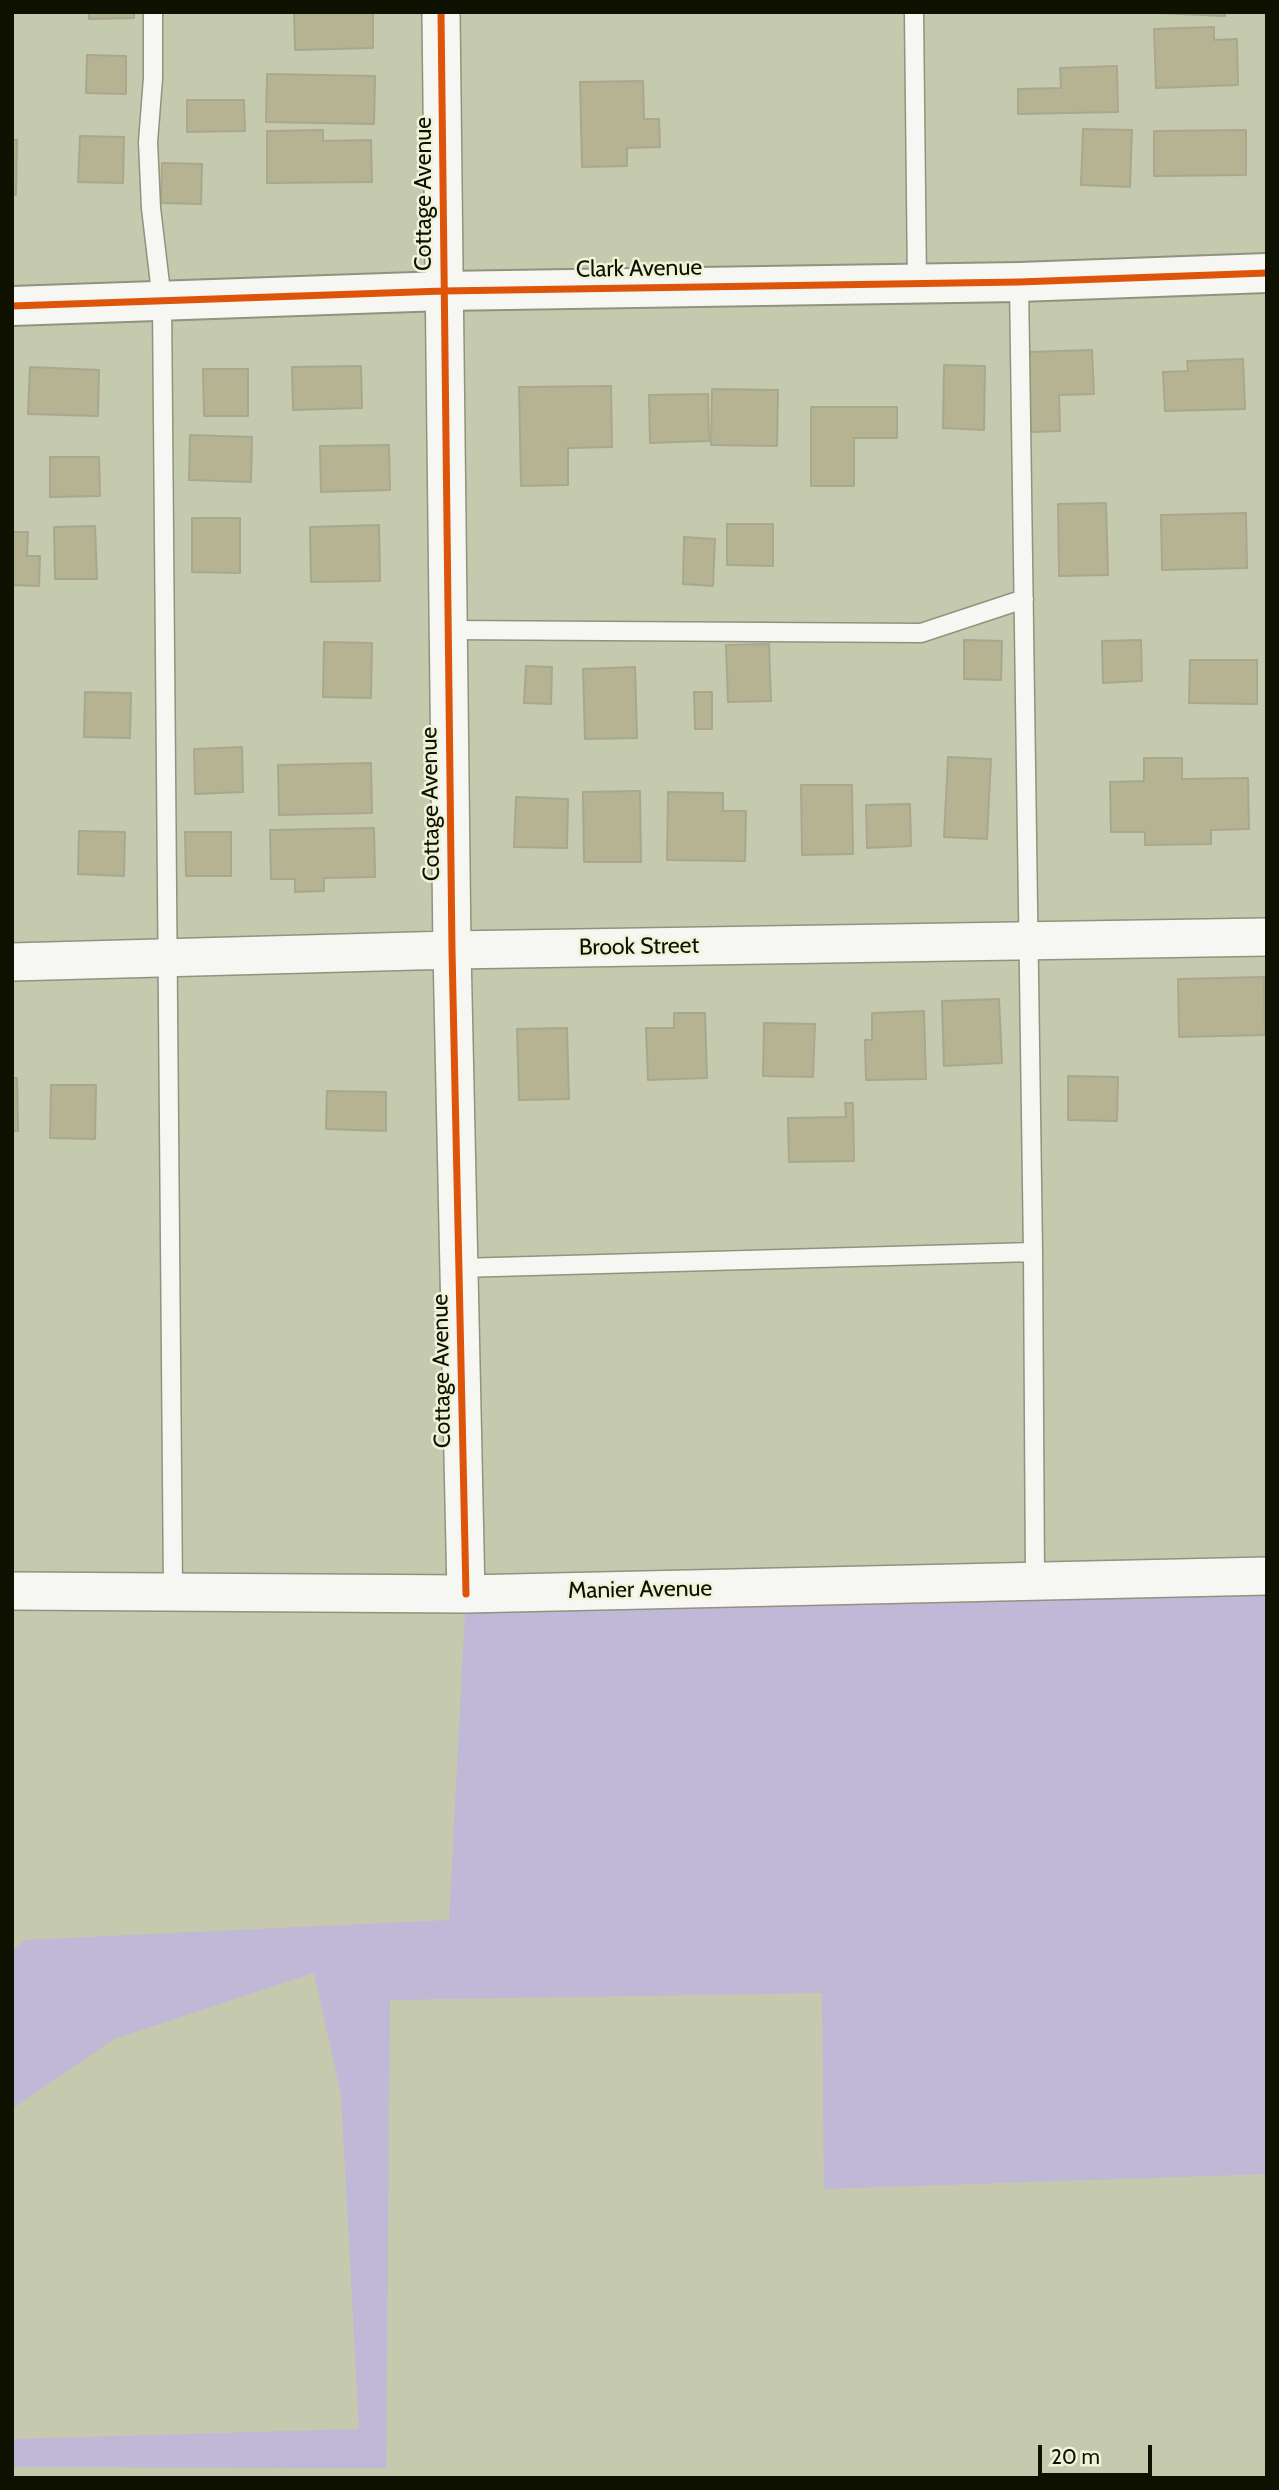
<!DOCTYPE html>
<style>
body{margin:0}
#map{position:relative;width:1279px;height:2490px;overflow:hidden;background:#c5c9ad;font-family:Cabin,sans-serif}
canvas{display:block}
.frame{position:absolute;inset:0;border:14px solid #0f1101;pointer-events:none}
.scale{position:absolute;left:1038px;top:2445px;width:114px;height:32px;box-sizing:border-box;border:4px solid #0f1101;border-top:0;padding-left:9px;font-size:21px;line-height:24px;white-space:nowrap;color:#0f1101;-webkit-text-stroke:5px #eff4d9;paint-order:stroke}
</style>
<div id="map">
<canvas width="1279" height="2490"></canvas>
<div class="frame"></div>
<div class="scale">20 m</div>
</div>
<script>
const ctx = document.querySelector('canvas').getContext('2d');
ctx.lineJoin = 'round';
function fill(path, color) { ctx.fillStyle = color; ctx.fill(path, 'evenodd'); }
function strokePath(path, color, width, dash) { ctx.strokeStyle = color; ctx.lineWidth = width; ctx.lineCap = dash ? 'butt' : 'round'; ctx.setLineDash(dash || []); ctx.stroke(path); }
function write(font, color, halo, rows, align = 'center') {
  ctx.font = font + ' Cabin,sans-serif'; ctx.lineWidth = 5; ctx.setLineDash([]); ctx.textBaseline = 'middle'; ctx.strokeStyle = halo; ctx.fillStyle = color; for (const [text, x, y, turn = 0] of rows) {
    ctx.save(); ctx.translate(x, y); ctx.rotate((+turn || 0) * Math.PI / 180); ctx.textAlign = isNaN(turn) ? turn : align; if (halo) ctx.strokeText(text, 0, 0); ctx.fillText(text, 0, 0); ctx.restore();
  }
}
const green = new Path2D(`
 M1267 1576V2174L824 2189 822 1993 390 2000 386 2468 12 2467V2439L359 2429 341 2094 314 1973 114 2039 12 2109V1951L25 1940 449 1920 466 1594Z`);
const building = new Path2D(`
 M89 12H134V18L89 19Z
 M294 12H373V48L295 50Z
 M1135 12H1225V16Z
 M1214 27V40L1237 39 1238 85 1156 88 1154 29Z
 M87 55 126 56V94L86 93Z
 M1117 66 1118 112 1018 114V89L1061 88 1060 68Z
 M267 74 375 76 374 124 266 122Z
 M643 81 644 119H659L660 147 627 148V166L582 167 580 82Z
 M187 100H244L245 131 187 132Z
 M1083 129 1132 130 1130 187 1081 185Z
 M323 130V141L371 140 372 182 267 183V131Z
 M1246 130V175L1154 176V131Z
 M80 136 124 137 123 183 78 182Z
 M12 140H17L16 195H12Z
 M162 163 202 164 201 204 161 203Z
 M1092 350 1094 394 1059 395 1060 431 1031 432 1028 352Z
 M1243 359 1245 409 1165 411 1163 372 1188 371 1187 361Z
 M944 365 985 366 984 430 943 428Z
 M361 366 362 408 293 410 292 367Z
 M30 367 99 370 98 416 28 414Z
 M203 369H248V416H204Z
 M611 386 612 447 568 448V485L521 486 519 387Z
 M712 389 778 390 777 446 711 445Z
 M708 394 709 441 650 443 649 395Z
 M811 407H897V438H854V486H811Z
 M190 435 252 437 251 482 189 480Z
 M389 445 390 490 321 492 320 446Z
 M50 457H99L100 496 50 497Z
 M1106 503 1108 575 1059 576 1058 504Z
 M1246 513 1247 568 1162 570 1161 515Z
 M192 518H240V573L192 572Z
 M727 524H773V566L727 565Z
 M379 525 380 581 311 582 310 527Z
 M95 526 97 579H55L54 527Z
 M12 532H28L27 556H40L39 586 12 585Z
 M684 537 715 539 713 586 683 584Z
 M964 640 1002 641 1001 680 964 679Z
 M1141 640 1142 681 1103 683 1102 641Z
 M324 642 372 643 371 698 323 697Z
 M769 644 771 701 728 702 726 645Z
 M1190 660H1257V704L1189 703Z
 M526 666 552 667 551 704 524 703Z
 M635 667 637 738 585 739 583 669Z
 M85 692 131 693 130 738 84 737Z
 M694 692H712V729H695Z
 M242 747 243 792 195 794 194 749Z
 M948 757 991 759 987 839 944 837Z
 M1144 758H1182V779L1248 778 1249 829 1211 830V844L1145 845V832H1111L1110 782 1144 781Z
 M371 763 372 813 279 815 278 765Z
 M801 785H852L853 854 802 855Z
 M640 791 641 862H584L583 792Z
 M668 792 723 793V811H746L745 861 667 860Z
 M516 797 568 799 567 848 514 847Z
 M910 804 911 846 867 848 866 805Z
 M374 828 375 877 324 878V891L295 892V879H271L270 830Z
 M79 831 125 832 124 876 78 874Z
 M185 832H231V876H186Z
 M1264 977 1265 1035 1179 1037 1178 979Z
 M999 999 1002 1063 944 1066 942 1001Z
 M924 1011 926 1079 866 1080 865 1040H872V1013Z
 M674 1013H705L707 1078 648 1080 646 1028H674Z
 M764 1023 815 1024 813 1077 763 1076Z
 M567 1028 569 1099 519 1100 517 1029Z
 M1068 1076 1118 1077 1117 1121 1068 1120Z
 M12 1078H17L18 1131H12Z
 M51 1085H96L95 1139 50 1138Z
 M327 1091 386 1092V1131L326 1129Z
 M845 1103H853L854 1161 789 1162 788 1118 846 1117Z`);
const lane = new Path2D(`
 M153 12V78L148 142 151 208 162 301 173 1592
 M914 12 917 284
 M1019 282 1033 1252 1035 1581
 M448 630 921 633 1024 599
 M459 1268 1033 1252`);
const street = new Path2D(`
 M441 12 452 950 466 1594
 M12 962 452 950 1267 937
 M12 1591 466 1594 1267 1576`);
const secondary = new Path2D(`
 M12 306 443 291 1019 282 1267 273`);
const cycleway = new Path2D(`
 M441 12 452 950 466 1594
 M12 306 443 291 1019 282 1267 273`);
const streetNames = [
 ["Cottage Avenue",424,194,-90],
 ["Clark Avenue",639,269,-1],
 ["Cottage Avenue",431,804,-91],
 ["Brook Street",639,947,-1],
 ["Cottage Avenue",442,1371,-91],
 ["Manier Avenue",640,1590,-1]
];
fill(green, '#c1b7d7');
fill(building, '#b6b393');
strokePath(building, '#a8a790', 2);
strokePath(lane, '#90937d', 21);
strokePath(street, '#90937d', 40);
strokePath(secondary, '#90937d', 42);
strokePath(lane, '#f6f7f3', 18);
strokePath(street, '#f6f7f3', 37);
strokePath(secondary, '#f6f7f3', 38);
strokePath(cycleway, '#dd550b', 7);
write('23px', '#0f1101', '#eff4d9', streetNames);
</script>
